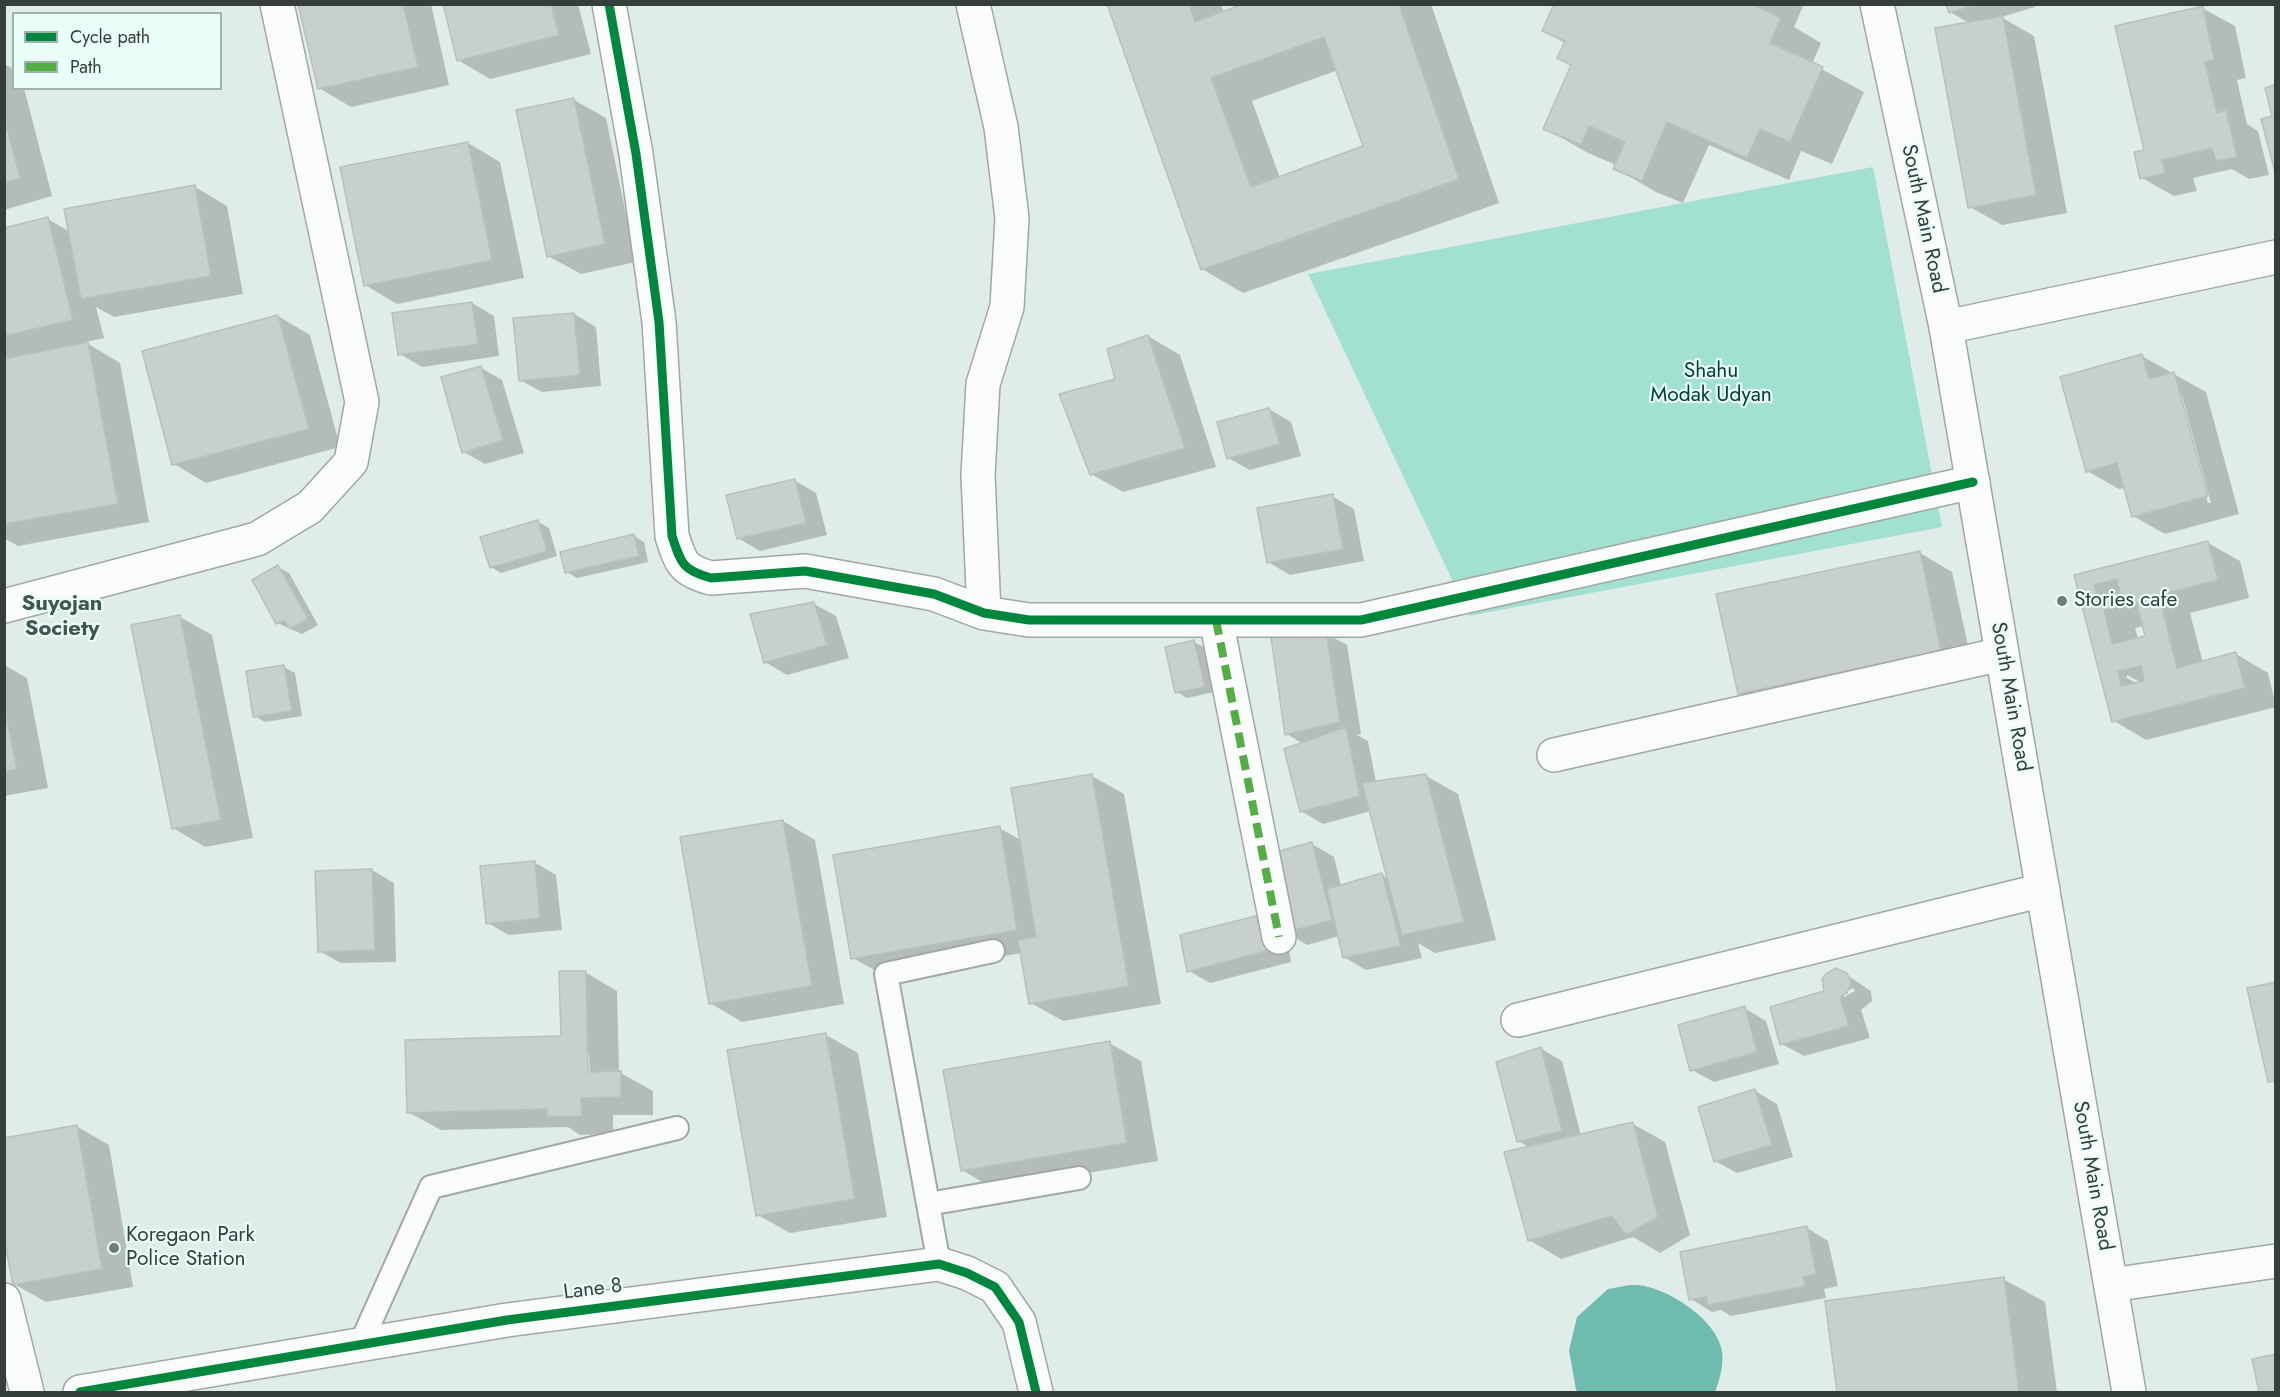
<!DOCTYPE html>
<style>
body{margin:0}
#map{position:relative;width:2280px;height:1397px;overflow:hidden;background:#e0ece9;font-family:Jost,sans-serif}
canvas{display:block}
.frame{position:absolute;inset:0;border:6px solid #363e3c;pointer-events:none}
.legend{position:absolute;left:12px;top:12px;width:210px;height:78px;box-sizing:border-box;background:#e9fef8;border:2px solid #a1b1ad;margin:0;padding:8px 10px;list-style:none;font-size:18px;color:#363e3c}
.legend li{display:flex;align-items:center;gap:12px;height:30px}
.legend b{width:30px;border:2px solid #a1b1ad}
</style>
<div id="map">
<canvas width="2280" height="1397"></canvas>
<div class="frame"></div>
<ul class="legend">
<li><b style="height:8px;background:#00873e"></b>Cycle path</li>
<li><b style="height:8px;background:#55ad46"></b>Path</li>
</ul>
</div>
<script>
const ctx = document.querySelector('canvas').getContext('2d');
ctx.lineJoin = 'round';
function fill(path, color) { ctx.fillStyle = color; ctx.fill(path, 'evenodd'); }
function strokePath(path, color, width, dash) { ctx.strokeStyle = color; ctx.lineWidth = width; ctx.lineCap = dash ? 'butt' : 'round'; ctx.setLineDash(dash || []); ctx.stroke(path); }
function write(font, color, halo, rows, align = 'center') {
  ctx.font = font + ' Jost,sans-serif'; ctx.lineWidth = 4.5; ctx.setLineDash([]); ctx.textBaseline = 'middle'; ctx.strokeStyle = halo; ctx.fillStyle = color; for (const [text, x, y, turn = 0] of rows) {
    ctx.save(); ctx.translate(x, y); ctx.rotate((+turn || 0) * Math.PI / 180); ctx.textAlign = isNaN(turn) ? turn : align; if (halo) ctx.strokeText(text, 0, 0); ctx.fillText(text, 0, 0); ctx.restore();
  }
}
const green = new Path2D(`
 M1873 167 1942 527 1469 616 1308 274Z`);
const water = new Path2D(`
 M1630 1285C1636 1285 1642 1285 1648 1287 1674 1293 1714 1320 1721 1347 1725 1362 1720 1378 1715 1392H1579L1576 1390 1569 1350 1577 1317 1608 1289Z`);
const shadow = new Path2D(`
 M300 4H431L449 85 351 107 319 88Z
 M444 4H578L591 54 490 79 458 60Z
 M1109 4H1221L1224 13 1248 4H1431L1499 203 1243 293 1202 269ZM1338 70 1365 147 1280 178 1252 101Z
 M1556 4H1804L1794 27 1821 43 1812 64 1864 92 1832 164 1801 151 1789 180 1709 145 1683 203 1656 192 1615 168 1616 165 1586 152 1545 128 1572 66 1565 43 1544 31Z
 M1948 4H2035V7L2001 17 2034 36 2067 213 2002 225 1970 207 1969 23 1950 12Z
 M2202 8 2235 26 2246 78 2237 80 2247 124 2258 131 2269 175 2249 179 2232 169 2193 178 2197 191 2174 196 2142 178 2146 151Z
 M4 64 14 69V88H24L52 196 4 210Z
 M574 100 606 118 636 262 581 274 548 256Z
 M468 143 500 162 524 278 397 304 365 285Z
 M195 187 227 206 243 294 114 317 96 307 104 338 85 342 120 363 149 522 18 546 4 538V229L48 219 70 232Z
 M472 303 494 316 499 356 422 367 400 354Z
 M574 314 596 327 601 386 542 392 520 380Z
 M278 316 310 335 340 447 206 483 174 464Z
 M1148 336 1180 355 1216 467 1123 492 1091 474 1117 380Z
 M2142 356 2206 392 2239 514 2165 534 2133 516 2125 488 2119 489 2087 471ZM2179 396H2182L2211 503H2208Z
 M481 368 502 380 524 453 485 464 464 452Z
 M1269 409 1291 422 1301 456 1250 470 1228 458Z
 M794 480 816 493 827 535 760 551 738 538Z
 M1332 496 1354 509 1364 561 1290 575 1268 562Z
 M538 522 549 528 557 556 501 573 491 567Z
 M634 536 644 542 648 562 577 578 567 572Z
 M2208 543 2240 561 2249 598 2190 613 2203 663 2236 654 2268 673 2276 707 2146 740 2114 721 2076 576ZM2144 626 2146 637 2138 639 2135 628ZM2127 675 2145 685 2143 687 2127 678Z
 M1920 553 1952 572 1973 669 1771 712 1739 693Z
 M278 567 289 573 318 625 302 634 277 623Z
 M814 604 836 616 849 658 787 675 765 662Z
 M180 617 212 635 253 838 205 847 173 828Z
 M1325 633 1347 645 1361 734 1357 735 1368 741 1376 782 1426 776 1458 794 1496 940 1435 953 1418 943 1422 958 1366 970 1344 957 1339 936 1307 945 1286 932 1291 962 1210 983 1189 971 1263 916 1312 844 1334 857 1341 886 1382 875 1389 879 1371 811 1323 824 1301 811 1303 744 1287 734Z
 M1194 642 1205 648 1214 692 1187 698 1177 692Z
 M4 665 27 678 48 788 4 796Z
 M284 667 295 673 302 716 265 722 255 716Z
 M1092 776 1124 794 1161 1004 1063 1021 1031 1003 1022 953 885 976 853 958 999 828 1021 840Z
 M783 821 815 840 844 1004 742 1022 710 1003Z
 M534 862 556 875 562 930 509 935 488 923Z
 M372 870 394 883 396 962 341 963 319 951Z
 M1841 971 1871 991 1872 1001 1861 1010 1870 1038 1804 1056 1782 1044 1826 992ZM1853 988 1855 991 1844 997V993Z
 M585 972 617 991 619 1072 653 1091V1115H613V1134L580 1135 568 1127 441 1130 408 1112 562 1037ZM586 1054H589L590 1079H587Z
 M1744 1008 1766 1021 1779 1064 1714 1082 1692 1070Z
 M826 1035 858 1053 887 1217 790 1233 758 1215Z
 M1109 1043 1141 1061 1158 1161 994 1189 962 1170Z
 M1540 1048 1562 1061 1581 1136 1633 1124 1665 1142 1690 1235 1660 1253 1633 1237 1561 1259 1529 1240 1530 1148 1518 1141Z
 M1755 1091 1777 1104 1793 1157 1737 1173 1715 1161Z
 M76 1126 109 1145 133 1287 46 1302 14 1284Z
 M1807 1228 1828 1241 1838 1286 1824 1289 1826 1298 1731 1316 1721 1310 1712 1312 1691 1299Z
 M2003 1279 2045 1302 2057 1392H1839L1826 1302Z`);
const building = new Path2D(`
 M298 4H403L418 67 318 89Z
 M443 4H551L559 35 457 61Z
 M1107 4H1189L1195 22 1243 4H1399L1459 179 1201 270ZM1324 37 1363 146 1251 187 1211 78Z
 M1554 4H1752L1781 18 1770 43 1823 67 1790 142 1760 129 1747 158 1667 122 1642 181 1613 169 1625 142 1589 126 1581 145 1543 129 1571 65 1557 58 1565 41 1542 31Z
 M1946 4H1979L1949 13Z
 M2203 6 2214 60 2205 62 2217 113 2226 110 2237 157 2216 161 2212 148 2162 160 2165 173 2140 179 2134 152 2144 150 2115 26Z
 M2003 16 2036 195 1968 208 1935 28Z
 M2276 84V176L2261 119 2272 116 2265 88Z
 M574 98 605 244 547 257 516 110Z
 M4 117 20 178 4 183Z
 M468 142 492 260 364 286 340 167Z
 M195 185 211 276 81 299 64 209Z
 M48 217 73 320 4 336V228Z
 M472 302 478 344 398 355 392 313Z
 M574 313 580 375 519 381 513 318Z
 M278 315 309 429 172 465 142 351Z
 M1148 335 1185 448 1090 475 1059 394 1115 379 1107 349Z
 M88 342 118 504 4 524V359Z
 M2142 354 2149 379 2174 372 2208 496 2132 517 2117 463 2086 472 2060 377Z
 M481 366 503 440 462 453 441 377Z
 M1269 408 1280 444 1227 459 1217 422Z
 M795 479 806 523 737 539 726 495Z
 M1333 494 1343 549 1267 563 1257 508Z
 M538 520 547 551 490 568 480 537Z
 M634 534 639 556 565 573 560 552Z
 M2208 541 2218 580 2159 595 2177 668 2236 652 2245 688 2112 722 2074 575ZM2117 579 2120 593 2098 599 2094 585ZM2136 601 2145 636 2112 644 2104 610ZM2141 666 2144 681 2121 686 2118 671Z
 M1920 551 1941 651 1738 694 1716 594Z
 M278 565 308 619 290 629 284 620 276 624 252 580Z
 M814 602 827 645 764 663 750 614Z
 M180 615 221 820 172 829 131 625Z
 M1270 630 1326 631 1340 722 1285 735Z
 M1194 640 1205 687 1175 693 1165 647Z
 M284 665 292 711 253 717 246 671Z
 M4 706 17 769 4 772Z
 M1346 727 1360 796 1300 812 1284 749Z
 M1092 774 1129 986 1029 1004 1018 940 1036 937 1011 788Z
 M1426 774 1464 922 1402 935 1362 783Z
 M783 820 812 986 709 1004 680 837Z
 M1000 826 1017 930 851 959 833 855Z
 M1312 842 1332 920 1284 933 1264 855Z
 M535 861 540 918 486 924 480 866Z
 M372 869 375 950 318 952 315 871Z
 M1382 873 1401 946 1343 958 1327 889Z
 M1264 914 1270 950 1187 972 1180 935Z
 M1835 968 1847 973 1851 983 1847 993 1840 997 1849 1026 1780 1045 1770 1007 1824 991 1822 979 1826 974Z
 M559 971H586L588 1072 621 1071V1097L581 1098 582 1116 547 1117V1109L407 1113 405 1040 561 1036Z
 M2276 982V1081L2268 1082 2247 988Z
 M1745 1006 1757 1052 1690 1071 1678 1025Z
 M826 1033 855 1199 756 1216 727 1050Z
 M1110 1041 1127 1143 961 1171 943 1070Z
 M1541 1047 1562 1131 1517 1142 1496 1062Z
 M1755 1089 1772 1145 1714 1162 1698 1107Z
 M1633 1122 1658 1217 1626 1235 1612 1216 1528 1241 1504 1152Z
 M77 1125 102 1269 13 1285 4 1238V1138Z
 M1807 1226 1816 1274 1803 1277 1805 1286 1708 1305 1706 1297 1689 1300 1680 1252Z
 M2004 1277 2019 1392H1837L1825 1301Z
 M2276 1354V1392H2259L2252 1359Z`);
const service = new Path2D(`
 M928 1204 1079 1178
 M939 1264 886 974 993 951
 M360 1345 431 1187 677 1128`);
const minor = new Path2D(`
 M609 4 636 154 659 322 672 536C681 563 682 570 711 578L805 571 934 594 984 613 1029 620H1361L1973 482
 M973 4 1001 127 1012 218 1007 307 983 384 978 475 984 613
 M1946 327 2276 257
 M4 606 257 539 310 507 351 462 362 402 277 4
 M1216 620 1279 937
 M1554 755 2002 654
 M1518 1020 2043 890
 M2111 1285 2276 1261
 M4 1300 27 1392
 M80 1392 507 1320 939 1264 967 1273 995 1287 1019 1322 1036 1392`);
const secondary = new Path2D(`
 M1877 4 1946 327 2129 1392`);
const quiet = new Path2D(`
 M1216 620 1279 937`);
const cycleway = new Path2D(`
 M609 4 636 154 659 322 672 536C681 563 682 570 711 578L805 571 934 594 984 613 1029 620H1361L1973 482
 M80 1392 507 1320 939 1264 967 1273 995 1287 1019 1322 1036 1392`);
const markers = [
 [2062,601,6,"#727b79"],
 [114,1248,6,"#727b79"]
];
const streetNames = [
 ["South Main Road",1923,219,78],
 ["South Main Road",2010,697,80],
 ["South Main Road",2092,1176,80],
 ["Lane 8",593,1290,-7]
];
const parkNames = [
 ["Shahu",1711,372],
 ["Modak Udyan",1711,396]
];
const poiNames = [
 ["Stories cafe",2074,601],
 ["Koregaon Park",126,1236],
 ["Police Station",126,1260]
];
const neighbourhoodNames = [
 ["Suyojan",62,605],
 ["Society",62,630]
];
fill(green, '#a2e0d2');
fill(water, '#6fbcae');
fill(shadow, '#0003');
fill(building, '#c7d0ce');
strokePath(building, '#b7c0be', 1.5);
strokePath(service, '#9fa8a5', 26);
strokePath(minor, '#9fa8a5', 36);
strokePath(secondary, '#9fa8a5', 36);
strokePath(service, '#fafcfc', 22);
strokePath(minor, '#fafcfc', 33);
strokePath(secondary, '#fafcfc', 33);
strokePath(quiet, '#55ad46', 8, [15, 8]);
strokePath(cycleway, '#00873e', 9);
for (const [x, y, r, color] of markers) { const dot = new Path2D(); dot.arc(x, y, r, 0, 2 * Math.PI); ctx.fillStyle = color; ctx.fill(dot); strokePath(dot, '#e9fef8', 2); }
write('21px', '#363e3c', '#e9fef8', streetNames);
write('21px', '#004136', '#e9fef8', parkNames);
write('21px', '#363e3c', '#e9fef8', poiNames, 'left');
write('bold 22px', '#435550', '#e9fef8', neighbourhoodNames);
</script>
